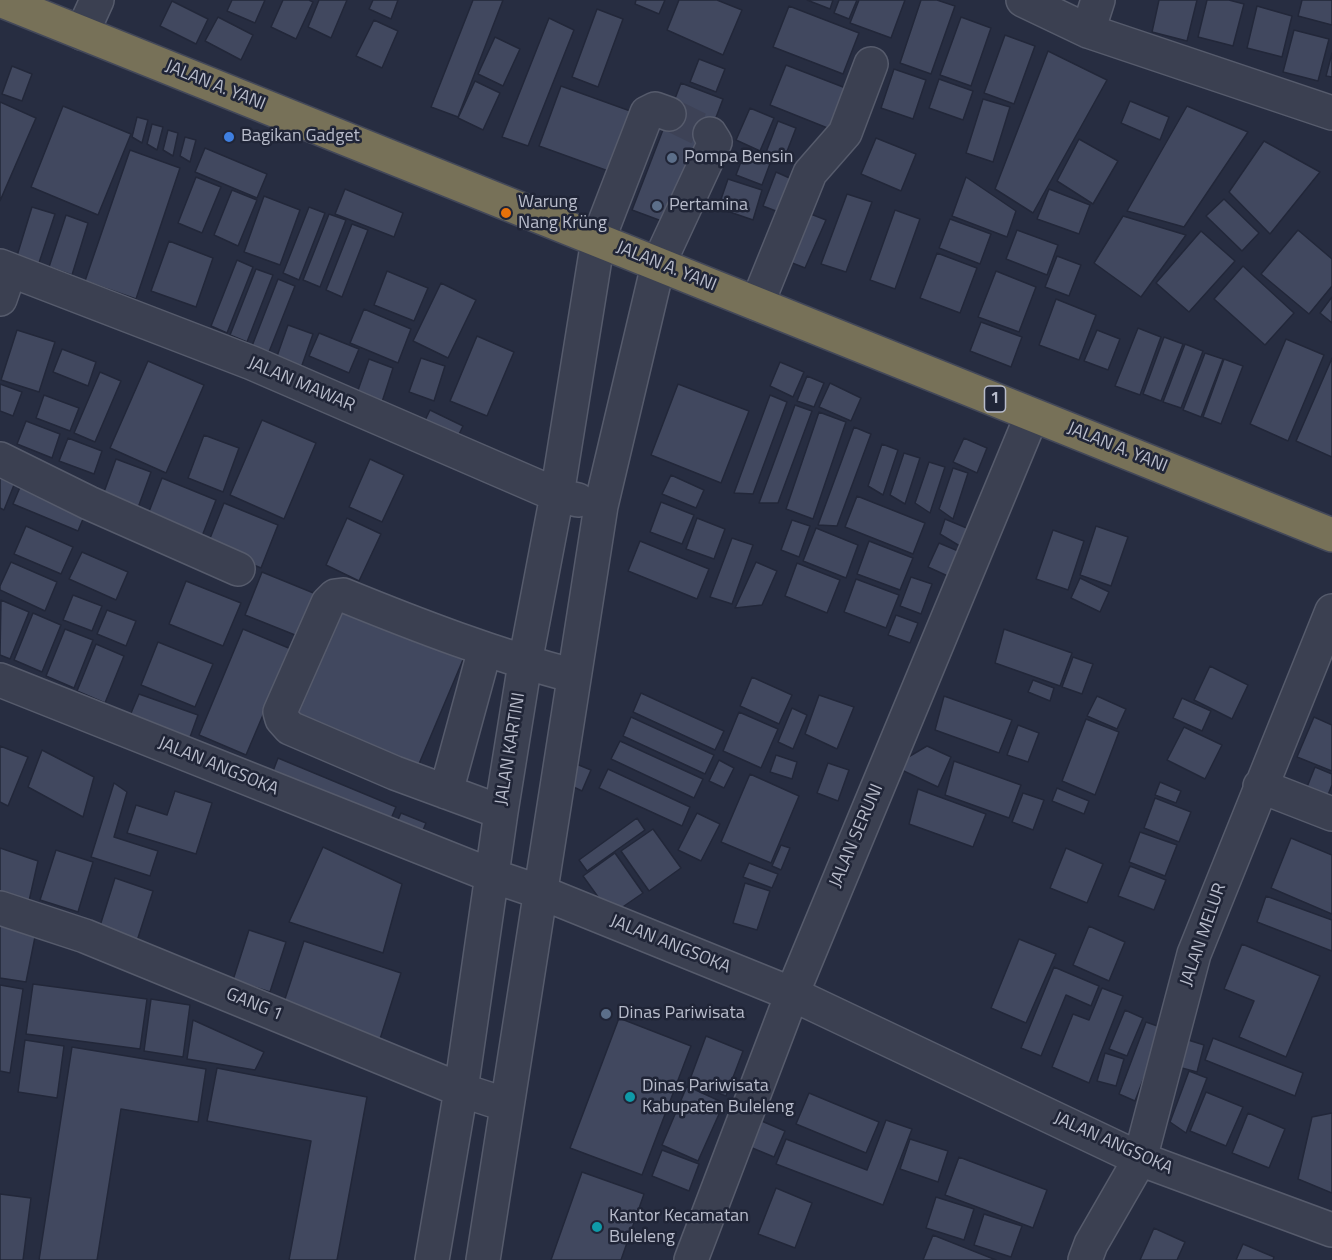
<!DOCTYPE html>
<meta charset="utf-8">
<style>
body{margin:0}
canvas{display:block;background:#272d41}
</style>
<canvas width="1332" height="1260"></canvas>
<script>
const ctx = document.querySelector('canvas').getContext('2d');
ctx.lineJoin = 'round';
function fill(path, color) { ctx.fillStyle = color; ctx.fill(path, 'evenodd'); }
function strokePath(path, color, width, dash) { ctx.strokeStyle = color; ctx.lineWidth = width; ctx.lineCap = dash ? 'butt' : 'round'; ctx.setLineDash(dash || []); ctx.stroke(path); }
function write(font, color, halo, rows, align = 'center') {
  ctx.font = font + ' "Titillium Web",sans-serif'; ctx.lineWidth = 5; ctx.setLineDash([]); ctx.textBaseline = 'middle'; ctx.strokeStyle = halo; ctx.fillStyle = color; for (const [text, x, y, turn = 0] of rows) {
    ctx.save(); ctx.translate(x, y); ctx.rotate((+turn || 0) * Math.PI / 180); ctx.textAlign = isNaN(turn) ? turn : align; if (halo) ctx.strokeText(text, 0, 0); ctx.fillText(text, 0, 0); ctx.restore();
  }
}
const building = new Path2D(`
 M232 0H265L255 23 227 11Z
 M283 0H309L313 2 296 39 271 27Z
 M319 0H347L331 38 308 27Z
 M373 0H398L391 19 369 9Z
 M473 0H503L458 117 431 107Z
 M636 0H665L659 14 635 4Z
 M679 0H717L742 10 723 55 667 30Z
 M807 0H833L830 9Z
 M839 0H857L849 19 834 13Z
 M859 0H905L891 38 850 23Z
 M921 0H937L955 6 931 74 900 63Z
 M1159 0H1197L1187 41 1152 32Z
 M1207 0H1229L1244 4 1233 46 1198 37Z
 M1302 0H1332V25L1298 16Z
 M172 1 208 19 196 44 160 26Z
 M789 6 859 33 843 74 773 47Z
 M1257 6 1292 16 1282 57 1247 48Z
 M597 9 623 19 598 87 572 77Z
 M218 17 253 35 241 60 205 41Z
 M961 17 991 28 971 86 940 75Z
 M549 18 574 30 528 146 502 137Z
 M374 20 398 31 382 68 356 56Z
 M1294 30 1329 39 1318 81 1283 72Z
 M1005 35 1035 46 1014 104 984 93Z
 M495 37 520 49 503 86 478 74Z
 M1048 51 1107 80 1033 213 995 189Z
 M1332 53V77L1326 76Z
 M699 59 725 69 716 92 690 82Z
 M786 65 856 92 840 133 770 105Z
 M12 66 32 74 22 101 2 94Z
 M894 69 926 80 913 119 881 108Z
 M939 79 973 91 963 120 929 108Z
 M475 81 500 93 483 130 458 118Z
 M681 83 723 99 675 226 632 210Z
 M561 86 633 112 611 172 539 146Z
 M983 99 1010 107 993 162 966 153Z
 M1130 101 1169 117 1160 140 1121 123Z
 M0 102 36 118 0 201Z
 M63 106 131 134 98 215 31 187Z
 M1187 106 1248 132 1184 227 1127 211Z
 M750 108 774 118 760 151 736 140Z
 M137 117 148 120 142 143 132 137Z
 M778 121 796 128 783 162 765 155Z
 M152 124 163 127 157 150 147 144Z
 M168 130 178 133 173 156 163 150Z
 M185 137 196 140 190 162 180 156Z
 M876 138 916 154 901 191 861 174Z
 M1079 139 1118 161 1093 204 1057 181Z
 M1264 141 1320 172 1270 234 1229 192Z
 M205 148 267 174 257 198 195 172Z
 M130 150 180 168 136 299 85 281Z
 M745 151 771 161 762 185 736 175Z
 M776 172 794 180 781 213 763 206Z
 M196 177 221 187 202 233 178 223Z
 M966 177 1016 211 1007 237 952 216Z
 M728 179 762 190 753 220 718 208Z
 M345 189 403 213 394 237 335 214Z
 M1049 189 1090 205 1079 234 1037 219Z
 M232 190 257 200 238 246 214 235Z
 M847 194 872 202 846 272 821 264Z
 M264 196 300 210 280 265 244 252Z
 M1224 199 1259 233 1242 251 1206 216Z
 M32 207 55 214 38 266 16 259Z
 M309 207 325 213 299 280 283 273Z
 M895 210 920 219 895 289 870 280Z
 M803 211 826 220 805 268 782 259Z
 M329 214 346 220 320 287 303 280Z
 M66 215 88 223 72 275 49 267Z
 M1123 216 1186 235 1141 297 1094 263Z
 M950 219 991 234 980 264 939 248Z
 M352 224 368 230 342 297 326 290Z
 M1017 230 1058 245 1047 275 1006 259Z
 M1298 230 1332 259V286L1309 314 1261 274Z
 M1201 231 1235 261 1189 312 1156 283Z
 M169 241 213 258 196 307 151 291Z
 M937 253 977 268 960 313 920 298Z
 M1057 256 1081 265 1069 296 1045 287Z
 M237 260 253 267 227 333 211 326Z
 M1243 266 1294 313 1265 345 1214 299Z
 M256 269 273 275 247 342 230 335Z
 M387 271 428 288 414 321 374 305Z
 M996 271 1036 287 1019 332 978 317Z
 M278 279 295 286 269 352 252 346Z
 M441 283 476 300 448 358 413 341Z
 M1332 297V323L1320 313Z
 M1056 299 1096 315 1079 360 1039 345Z
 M364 309 411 329 398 363 350 343Z
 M981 322 1022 337 1011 367 970 351Z
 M288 325 313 334 301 368 276 359Z
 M1138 328 1161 337 1140 395 1115 386Z
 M17 330 55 342 39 392 1 380Z
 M1097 330 1120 339 1108 370 1084 361Z
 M319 333 359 349 349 373 309 356Z
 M477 336 514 352 487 416 450 401Z
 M1164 337 1183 344 1161 401 1143 394Z
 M1286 339 1324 355 1288 441 1250 424Z
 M1185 344 1203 351 1181 408 1163 402Z
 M62 349 96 362 88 386 53 372Z
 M1205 353 1223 359 1201 417 1183 410Z
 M421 358 445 366 434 401 409 392Z
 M1332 358V457L1296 441Z
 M369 359 393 368 382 402 357 393Z
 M1224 359 1243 366 1221 424 1203 417Z
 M148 361 204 385 166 473 110 448Z
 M780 362 804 372 793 397 770 386Z
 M100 372 121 381 95 442 74 433Z
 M807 376 824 383 814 407 797 401Z
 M830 383 861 398 851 421 819 407Z
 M0 384 22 392 13 416 0 411Z
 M678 384 749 411 721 483 651 455Z
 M44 395 79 408 70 431 36 418Z
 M770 395 787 402 753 494 734 493Z
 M795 405 812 411 778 503H759Z
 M430 410 463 426 452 449 419 433Z
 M819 412 846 422 813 519 786 509Z
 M262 420 316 443 284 519 230 495Z
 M26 421 60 434 52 458 17 444Z
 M854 427 871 434 837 526 818 525Z
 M204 435 239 448 223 492 188 478Z
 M68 438 102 451 94 474 59 461Z
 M964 438 987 448 977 473 953 462Z
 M882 444 898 450 883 495 868 486Z
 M904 453 920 458 905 504 890 495Z
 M116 459 151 472 135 516 100 503Z
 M370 459 404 475 382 522 349 507Z
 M929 462 945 467 930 513 915 503Z
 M0 467 18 475 4 510 0 508Z
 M953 468 968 473 953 519 939 509Z
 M671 475 704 490 696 508 662 494Z
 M162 478 216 500 199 544 145 522Z
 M23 480 88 507 78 531 13 504Z
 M857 496 925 523 913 554 845 527Z
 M661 502 694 515 682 544 650 532Z
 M224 503 278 525 261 568 207 546Z
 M347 518 381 534 359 581 326 565Z
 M697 518 725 529 714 559 686 549Z
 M945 519 969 529 963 548 940 534Z
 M792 520 810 526 799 557 781 550Z
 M26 526 73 547 61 574 14 554Z
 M1096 526 1128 537 1111 586 1080 575Z
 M816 528 858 545 846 578 803 561Z
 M1053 530 1084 541 1068 590 1036 579Z
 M732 538 753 545 732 604 710 597Z
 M640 541 709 569 697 599 628 571Z
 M869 541 913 558 900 590 857 574Z
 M939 543 963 553 952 578 928 567Z
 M82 552 128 572 116 600 69 579Z
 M11 562 57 582 45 611 0 590V586Z
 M756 562 777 571 762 605 735 608Z
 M797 563 840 580 827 613 785 596Z
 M262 572 316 594 300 637 245 615Z
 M911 577 932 584 921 614 900 606Z
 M1080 578 1109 592 1100 612 1071 598Z
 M856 579 899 595 886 628 844 612Z
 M186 581 241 603 223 646 169 624Z
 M73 595 102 606 92 631 63 620Z
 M1 600 29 612 10 659 0 655Z
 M344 604 465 655 416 771 295 720Z
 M107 610 136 621 126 646 97 634Z
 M33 613 61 625 42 672 14 660Z
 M896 615 918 623 910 643 888 635Z
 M65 629 93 640 74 688 46 676Z
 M243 629 291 649 246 755 199 735Z
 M1004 629 1072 653 1060 686 995 663Z
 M158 642 213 664 195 707 141 685Z
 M96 644 124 656 105 703 77 691Z
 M1073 657 1093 664 1082 694 1062 687Z
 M1210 666 1248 685 1232 719 1194 700Z
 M752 677 792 695 779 724 740 706Z
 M1033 680 1054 688 1050 701 1028 692Z
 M641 693 724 731 715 750 633 712Z
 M139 694 198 715 189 740 129 718Z
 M819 695 854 707 837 749 805 734Z
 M944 696 1012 720 999 753 935 730Z
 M1097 696 1126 709 1117 729 1087 716Z
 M1182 698 1211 711 1202 731 1173 718Z
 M792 708 807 715 793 749 778 742Z
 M739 712 778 729 761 768 723 751Z
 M631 717 714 755 705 774 623 736Z
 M1314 717 1332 725V771L1297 757Z
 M1086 719 1119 732 1095 795 1062 781Z
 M1018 725 1039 733 1028 762 1007 755Z
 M1184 727 1222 745 1205 779 1167 760Z
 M620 741 703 779 694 798 611 759Z
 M0 746 28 757 8 806 0 802Z
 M927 746 951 757 938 787 893 766Z
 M42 750 94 777 83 817 28 787Z
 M776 755 797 762 792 779 770 772Z
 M278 758 396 807 387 828 270 779Z
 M719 760 734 768 724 788 709 781Z
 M954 761 1021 785 1009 818 945 795Z
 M574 763 591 770 582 791 565 783Z
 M828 763 849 770 838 801 817 793Z
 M1315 767 1332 774V785L1324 805 1303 797Z
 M608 769 690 807 682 826 599 788Z
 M750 774 799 796 771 863 721 842Z
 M1160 782 1181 791 1176 803 1155 795Z
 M114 783 127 792 114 837 158 851 150 876 91 857Z
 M1057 788 1089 801 1084 814 1052 801Z
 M918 789 986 814 973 847 909 824Z
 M175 791 212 803 196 854 127 833 136 805 167 815Z
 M1023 793 1044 800 1033 830 1012 822Z
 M1155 798 1191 812 1179 842 1144 828Z
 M401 813 426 823 419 840 394 829Z
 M697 813 720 824 701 861 678 850Z
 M637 818 645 830 587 871 579 860Z
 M653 829 681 868 649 891 621 851Z
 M1140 832 1177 845 1165 876 1129 862Z
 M1291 838 1332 855V914L1271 888Z
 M781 845 790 848 781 870 772 866Z
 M323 847 402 884 383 953 289 922Z
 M0 848 38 861 27 910 0 902Z
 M1066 848 1103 864 1087 903 1050 888Z
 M56 850 93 862 78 912 40 900Z
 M615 853 643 893 611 915 583 876Z
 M749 863 778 874 772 888 743 877Z
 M1130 866 1166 880 1154 910 1118 896Z
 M115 878 153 891 137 941 99 929Z
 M745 883 770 891 757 930 733 923Z
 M1266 896 1332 920V951L1257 922Z
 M0 923 35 937 26 982 0 978Z
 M1089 926 1125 942 1109 981 1073 965Z
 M249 930 286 942 270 992 233 980Z
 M1019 939 1056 954 1026 1023 991 1008Z
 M304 941 401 973 380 1039 282 1008Z
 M1242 944 1320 976 1286 1057 1239 1037 1254 1001 1224 989Z
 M1054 967 1099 986 1091 1006 1066 995 1041 1056 1021 1048Z
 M33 984 147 999 140 1049 26 1034Z
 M0 985 23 989 10 1073 0 1071Z
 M1102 988 1123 996 1089 1083 1052 1067 1073 1014 1089 1020Z
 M151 999 190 1005 183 1057 144 1051Z
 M1125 1010 1143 1018 1127 1056 1109 1049Z
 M619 1018 691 1046 642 1175 570 1148Z
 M193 1020 264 1052 255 1070 187 1059Z
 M1146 1022 1163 1028 1135 1101 1119 1094Z
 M706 1036 743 1051 726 1096 689 1082Z
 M1213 1038 1303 1073 1295 1096 1205 1060Z
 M1185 1039 1204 1045 1197 1072 1178 1067Z
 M25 1040 64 1046 57 1098 18 1092Z
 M72 1047 206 1069 198 1122 121 1109 97 1260H39Z
 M1105 1053 1124 1059 1116 1086 1097 1081Z
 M217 1068 367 1097 337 1260H289L311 1141 207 1121Z
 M1189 1071 1207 1078 1186 1133 1170 1122Z
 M687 1086 724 1103 698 1161 662 1145Z
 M1206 1092 1243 1107 1226 1146 1190 1131Z
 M809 1093 879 1122 866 1153 796 1124Z
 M1248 1113 1285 1129 1269 1168 1232 1153Z
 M1332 1113V1193L1298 1179 1312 1117Z
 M757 1119 785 1131 774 1157 745 1145Z
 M886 1120 912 1129 883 1205 776 1164 786 1139 867 1170Z
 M910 1139 948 1151 938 1182 900 1169Z
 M662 1150 699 1164 689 1191 652 1176Z
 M959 1157 1047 1190 1033 1228 945 1195Z
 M582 1172 644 1194 621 1260H551Z
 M776 1188 812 1203 795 1248 758 1234Z
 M0 1194 31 1198 23 1260H0Z
 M936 1197 974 1209 964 1240 926 1228Z
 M984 1214 1022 1226 1011 1257 974 1245Z
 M1154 1228 1185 1242 1177 1260H1140Z
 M933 1235 996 1260H923Z
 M1243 1244 1274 1257 1273 1260H1236Z`);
const minorTunnel = new Path2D(`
 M669 114 710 134`);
const minor = new Path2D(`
 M1023 0 1088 31 1332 113
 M1088 31 1098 0
 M82 33 97 0
 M0 266 252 363 557 495 578 500
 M0 299 10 270
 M757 304 810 173 845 133 871 64
 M0 459 89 503 238 569
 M0 680 493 876 540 892 792 994 1140 1159 1332 1230
 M1260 786 1332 814
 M446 792 485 649
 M501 812 395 773 290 728 282 719 280 712 328 603 335 596 343 595C419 626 495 655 574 676
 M0 908 85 936 461 1090 507 1105
 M432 1260 461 1090 501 812 525 663 557 495 598 240 647 113 655 109 669 114
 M483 1260 601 506 658 265 715 142 710 134
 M691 1260 792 994 1032 415
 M1085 1260 1091 1244 1140 1159 1194 954 1332 611`);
const highway = new Path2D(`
 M0 0 1332 535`);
const markers = [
 [229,137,6,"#3f7fe0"],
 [672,158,6,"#5c6f8a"],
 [657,206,6,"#5c6f8a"],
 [506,213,6,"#e8710a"],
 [606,1014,6,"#5c6f8a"],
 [630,1097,6,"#0f9aa8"],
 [597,1227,6,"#0f9aa8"]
];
const shields = [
 [995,399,21]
];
const shieldNames = [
 ["1",995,399]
];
const streetNames = [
 ["JALAN A. YANI",215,86,22],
 ["JALAN A. YANI",666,267,22],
 ["JALAN MAWAR",301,385,23],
 ["JALAN A. YANI",1117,448,22],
 ["JALAN KARTINI",511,749,-81],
 ["JALAN ANGSOKA",218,767,22],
 ["JALAN SERUNI",857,836,-67],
 ["JALAN MELUR",1204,935,-71],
 ["JALAN ANGSOKA",670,945,22],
 ["GANG 1",254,1005,22],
 ["JALAN ANGSOKA",1113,1144,24]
];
const poiNames = [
 ["Bagikan Gadget",241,137],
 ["Pompa Bensin",684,158],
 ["Warung",518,203],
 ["Nang Krüng",518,224],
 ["Pertamina",669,206],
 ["Dinas Pariwisata",618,1014],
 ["Dinas Pariwisata",642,1087],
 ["Kabupaten Buleleng",642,1108],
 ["Kantor Kecamatan",609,1217],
 ["Buleleng",609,1238]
];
fill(building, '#41485f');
strokePath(building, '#222739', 1.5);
strokePath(minorTunnel, '#3d4256', 33, [33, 16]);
strokePath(minor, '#565b6c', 36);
strokePath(highway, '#434859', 36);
strokePath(minor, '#3b4051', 33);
strokePath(highway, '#777158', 33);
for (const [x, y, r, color] of markers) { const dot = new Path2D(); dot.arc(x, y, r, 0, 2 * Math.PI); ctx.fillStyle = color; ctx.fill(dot); strokePath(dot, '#202537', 2); }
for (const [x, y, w] of shields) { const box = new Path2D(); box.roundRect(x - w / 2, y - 13, w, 26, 4.5); ctx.fillStyle = '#202537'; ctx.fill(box); strokePath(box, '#b8bccb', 1.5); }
write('bold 16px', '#b8bccb', null, shieldNames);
write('18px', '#b8bccb', '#202537', streetNames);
write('18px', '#b8bccb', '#202537', poiNames, 'left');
</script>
